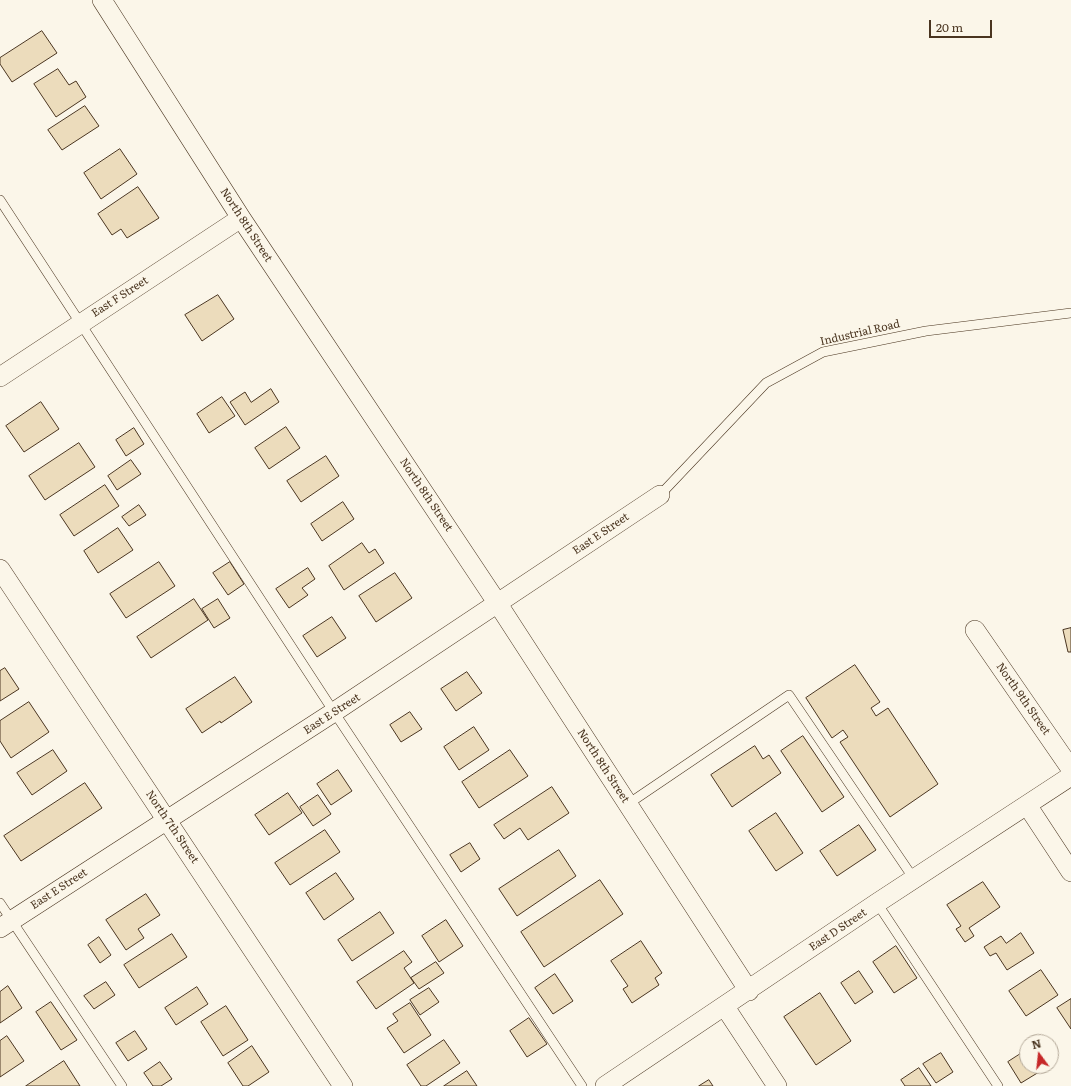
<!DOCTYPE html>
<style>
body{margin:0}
#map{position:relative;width:1071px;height:1086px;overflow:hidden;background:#fbf6e9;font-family:Literata,serif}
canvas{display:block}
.north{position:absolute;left:1019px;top:1034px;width:40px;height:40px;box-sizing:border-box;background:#fbf6e9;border:1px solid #b4a999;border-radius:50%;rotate:345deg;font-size:11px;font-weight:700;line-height:16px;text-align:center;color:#4a3520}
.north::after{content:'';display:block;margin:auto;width:14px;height:18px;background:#c62828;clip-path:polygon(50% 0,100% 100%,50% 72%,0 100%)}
.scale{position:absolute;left:929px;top:20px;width:63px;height:18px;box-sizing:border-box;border:2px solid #4a3520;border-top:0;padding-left:5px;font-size:12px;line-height:14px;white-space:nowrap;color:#4a3520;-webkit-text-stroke:3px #fbf6e9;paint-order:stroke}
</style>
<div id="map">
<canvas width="1071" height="1086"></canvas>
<div class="north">N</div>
<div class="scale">20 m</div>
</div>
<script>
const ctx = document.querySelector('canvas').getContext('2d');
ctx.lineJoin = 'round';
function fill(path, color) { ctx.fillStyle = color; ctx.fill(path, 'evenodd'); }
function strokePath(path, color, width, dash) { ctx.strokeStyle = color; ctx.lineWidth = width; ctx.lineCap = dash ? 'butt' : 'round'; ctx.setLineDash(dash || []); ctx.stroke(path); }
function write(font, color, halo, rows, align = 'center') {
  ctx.font = font + ' Literata,serif'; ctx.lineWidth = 3; ctx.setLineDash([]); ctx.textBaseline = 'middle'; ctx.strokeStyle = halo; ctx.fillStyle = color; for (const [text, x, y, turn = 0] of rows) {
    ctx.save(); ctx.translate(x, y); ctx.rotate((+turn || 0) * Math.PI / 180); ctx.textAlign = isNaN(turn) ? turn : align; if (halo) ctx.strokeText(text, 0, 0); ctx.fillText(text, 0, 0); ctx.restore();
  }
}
const building = new Path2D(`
 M42 31 57 53 12 82 0 64V58Z
 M58 69 69 85 76 81 86 97 56 117 34 84Z
 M85 106 99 126 62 150 48 130Z
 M120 149 137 174 101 199 84 173Z
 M138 187 159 218 127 238 121 229 112 235 98 214Z
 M218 295 234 319 202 341 185 315Z
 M271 389 279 402 245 425 230 402 245 392 251 402Z
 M222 397 235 416 209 433 197 414Z
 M41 402 59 429 24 452 6 426Z
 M286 427 300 448 269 469 255 448Z
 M134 428 144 444 126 456 116 440Z
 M79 443 95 467 45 500 29 476Z
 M326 456 339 476 301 502 287 481Z
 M131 460 141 474 117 490 108 476Z
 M105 485 119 506 74 536 60 515Z
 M343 502 354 519 322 541 311 524Z
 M139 505 146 515 129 526 122 517Z
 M118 528 133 550 98 573 84 551Z
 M362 543 369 553 375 549 384 563 344 590 329 566Z
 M159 562 175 586 126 618 110 594Z
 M230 562 244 584 228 595 213 573Z
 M308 568 315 579 302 588 308 595 289 608 276 589Z
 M395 573 412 598 376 622 359 596Z
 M194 599 208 620 151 658 137 637Z
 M218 599 230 618 214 628 202 609Z
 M332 617 346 638 317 657 303 636Z
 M1071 628V652H1068L1063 630Z
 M855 665 880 702 871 708 876 716 888 708 938 784 890 817 840 742 848 737 843 730 832 738 806 698Z
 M5 668 19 689 0 701V671Z
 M467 672 482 693 456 711 441 689Z
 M235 677 252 702 221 723 220 721 202 733 186 709Z
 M29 702 49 732 11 758 0 741V721Z
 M410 712 422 729 401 742 390 725Z
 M474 727 489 750 459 770 444 747Z
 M803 736 844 797 822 812 781 751Z
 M755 746 763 759 769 755 781 773 732 807 711 775Z
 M53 750 67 771 32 795 17 773Z
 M510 750 528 776 479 808 462 782Z
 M338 770 352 791 331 805 317 784Z
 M85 783 102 808 21 861 4 836Z
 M552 787 569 813 528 840 520 828 504 839 494 825Z
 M288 793 302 813 269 835 255 815Z
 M318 795 331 814 313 826 300 807Z
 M776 813 803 853 776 871 749 831Z
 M859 825 876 850 837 876 820 851Z
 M325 830 340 852 290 885 275 863Z
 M470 843 480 859 461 872 450 855Z
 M559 850 576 876 517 916 499 889Z
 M336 873 354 899 324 920 306 893Z
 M600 880 623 914 544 967 521 932Z
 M983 882 1000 907 969 928 974 936 965 942 956 929 961 926 947 905Z
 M146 894 160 915 138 929 144 938 126 950 106 920Z
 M380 912 394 933 352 961 338 940Z
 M446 920 463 946 439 962 422 936Z
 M1021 933 1034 953 1007 970 996 953 990 956 984 947 1001 936 1006 943Z
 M172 934 187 957 139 988 124 965Z
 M99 937 111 955 100 963 88 945Z
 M641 941 662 973 655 978 659 985 632 1003 623 989 628 986 611 961Z
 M896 946 917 978 894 993 873 962Z
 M404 951 412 962 404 968 414 983 376 1009 357 982Z
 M436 962 444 973 419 989 411 978Z
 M1041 970 1058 995 1026 1016 1009 991Z
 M859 971 873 992 855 1004 841 983Z
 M555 974 573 1001 553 1014 535 988Z
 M106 982 115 995 94 1009 84 996Z
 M8 986 22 1008 0 1023V992Z
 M197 987 208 1004 176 1025 165 1008Z
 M429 988 439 1002 420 1015 410 1000Z
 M820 993 851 1041 816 1065 784 1017Z
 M1071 999V1029L1057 1008Z
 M51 1002 77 1040 61 1050 36 1012Z
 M410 1003 431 1035 404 1053 387 1028 398 1021 393 1014Z
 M226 1006 248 1040 223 1056 201 1022Z
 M529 1018 547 1044 527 1057 510 1031Z
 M135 1031 147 1049 128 1061 116 1043Z
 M7 1036 24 1061 0 1077V1041Z
 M444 1040 460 1063 426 1086H421L407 1065Z
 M252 1046 269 1072 248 1086H243L228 1063Z
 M1025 1051 1027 1066H1035L1039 1072 1021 1083 1008 1062Z
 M941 1053 953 1072 936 1083 923 1064Z
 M64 1061 80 1086H26Z
 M160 1062 172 1079 161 1086H153L144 1073Z
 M919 1068 931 1086H905L901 1080Z
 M467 1071 477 1086H444Z
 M709 1080 713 1086H699Z`);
const service = new Path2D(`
 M0 200 334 712 582 1086
 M660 495 766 383 823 352 926 331 1071 313
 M628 804 789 695 914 879
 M0 903 122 1086
 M877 903 998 1086`);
const minor = new Path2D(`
 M102 0 241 218 498 604 749 991
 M0 377 241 218
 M0 569 343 1086
 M975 630 1071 769
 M1027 805 1071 872
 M0 928 334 712 660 495
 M725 1007 777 1086
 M605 1086 877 903 1071 776`);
const streetNames = [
 ["North 8th Street",246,225,57],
 ["East F Street",120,297,-33],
 ["Industrial Road",860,333,-13],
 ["North 8th Street",426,495,56],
 ["East E Street",601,534,-34],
 ["North 9th Street",1023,699,55],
 ["East E Street",332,714,-33],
 ["North 8th Street",603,766,57],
 ["North 7th Street",172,827,56],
 ["East E Street",59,889,-33],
 ["East D Street",838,930,-34]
];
fill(building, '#ecdcbc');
strokePath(building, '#4a3520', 1);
strokePath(service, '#4a3520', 10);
strokePath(minor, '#4a3520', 20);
strokePath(service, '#fbf6e9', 9);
strokePath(minor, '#fbf6e9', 19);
write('11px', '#4a3520', '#fbf6e9', streetNames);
</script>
